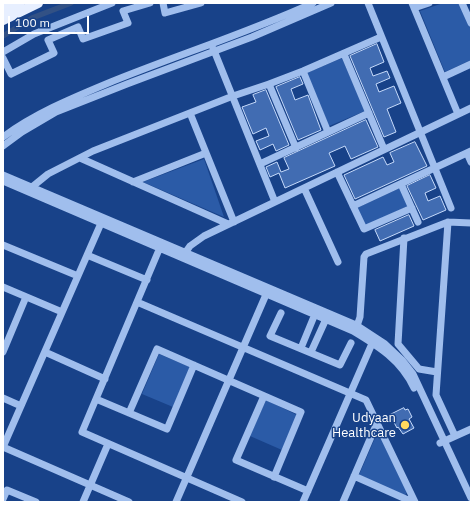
<!DOCTYPE html>
<style>
body{margin:0}
#map{position:relative;width:474px;height:505px;overflow:hidden;background:#184289;font-family:"IBM Plex Sans",sans-serif}
canvas{display:block}
.frame{position:absolute;inset:0;border:4px solid #fff;pointer-events:none}
.scale{position:absolute;left:8px;top:16px;width:81px;height:18px;box-sizing:border-box;border:2px solid #fff;border-top:0;padding-left:5px;font-size:12px;line-height:14px;white-space:nowrap;color:#fff;-webkit-text-stroke:3px #184289;paint-order:stroke}
</style>
<div id="map">
<canvas width="474" height="505"></canvas>
<div class="frame"></div>
<div class="scale">100 m</div>
</div>
<script>
const ctx = document.querySelector('canvas').getContext('2d');
ctx.lineJoin = 'round';
function fill(path, color) { ctx.fillStyle = color; ctx.fill(path, 'evenodd'); }
function strokePath(path, color, width, dash) { ctx.strokeStyle = color; ctx.lineWidth = width; ctx.lineCap = dash ? 'butt' : 'round'; ctx.setLineDash(dash || []); ctx.stroke(path); }
function write(font, color, halo, rows, align = 'center') {
  ctx.font = font + ' "IBM Plex Sans",sans-serif'; ctx.lineWidth = 3; ctx.setLineDash([]); ctx.textBaseline = 'middle'; ctx.strokeStyle = halo; ctx.fillStyle = color; for (const [text, x, y, turn = 0] of rows) {
    ctx.save(); ctx.translate(x, y); ctx.rotate((+turn || 0) * Math.PI / 180); ctx.textAlign = isNaN(turn) ? turn : align; if (halo) ctx.strokeText(text, 0, 0); ctx.fillText(text, 0, 0); ctx.restore();
  }
}
const green = new Path2D(`
 M443 3H460L471 30V60L445 72 420 11Z
 M342 58 365 111 329 126 307 73Z
 M204 159 224 217 143 182Z
 M400 188 408 206 365 226 357 208Z
 M159 354 190 367 173 407 142 394Z
 M266 400 297 415 282 450 250 436Z
 M380 436 407 492 405 496 359 475 375 438Z`);
const canal = new Path2D(`
 M3 36 32 18 71 3`);
const building = new Path2D(`
 M377 44 384 62 370 68 373 76 387 71 390 78 376 84 379 92 394 86 401 103 387 109 396 132 384 137 350 56Z
 M300 77 303 84 291 89 295 100 308 95 321 130 298 140 276 87Z
 M266 90 289 145 276 151 273 144 260 150 256 141 269 136 266 128 253 134 242 107 256 102 253 95Z
 M366 120 378 147 351 159 345 146 329 153 335 166 285 188 279 173 270 177 266 167 277 162 281 172 289 169 284 158Z
 M415 142 427 166 355 199 344 175 383 157 387 165 394 162 390 153Z
 M430 175 436 188 425 193 428 201 440 196 446 210 423 220 407 186Z
 M409 215 414 226 380 241 375 230Z
 M404 408 405 410 408 409 412 417 409 419 414 428 403 434 398 427 397 428 390 415Z`);
const minor = new Path2D(`
 M163 3 165 13 201 3
 M368 3 451 208
 M412 3 458 114
 M462 3 471 23
 M414 8 429 3
 M213 48 275 202
 M3 52 34 34 112 3
 M344 54 384 149
 M3 58 11 74 54 53 48 40 78 27 83 39 128 23 123 11 150 3
 M303 71 328 132
 M443 77 471 64
 M269 84 296 148
 M190 113 234 222
 M3 137C34 114 70 99 106 84 174 56 245 34 313 3
 M3 146 22 132 56 112 127 84 252 37 331 3
 M467 153 471 162
 M80 158 228 224
 M260 164 369 113
 M337 172 364 229 412 208
 M3 175 356 325 385 344 402 360 413 374 471 498
 M3 181 353 331C378 346 401 360 414 388
 M133 182 206 153
 M401 184 418 222
 M32 187 48 174 93 151 233 96 269 84 303 71 381 37
 M304 188 338 262
 M353 206 471 151
 M448 222 436 395 455 436
 M404 238 398 344 419 369 437 372
 M3 245 78 276
 M161 245 82 432 242 502
 M185 253 190 246 204 236 471 108
 M87 255 147 280
 M3 287 62 312
 M137 302 366 400 415 502
 M281 313 270 336 340 365 351 343
 M357 326 360 317 364 257 366 254 448 222 471 223
 M301 348 315 314
 M3 352 26 297
 M45 352 105 379
 M311 352 326 319
 M264 396 236 460 308 491
 M3 398 21 406
 M96 399 167 429 194 365
 M129 413 157 349 301 412 274 477
 M440 443 471 429
 M3 447 102 221
 M3 447 129 502
 M354 476 408 500
 M3 499 7 490 36 502
 M83 502 108 444
 M176 502 268 290
 M303 502 374 339
 M343 502 377 423`);
const major = new Path2D(`
 M3 10 19 3
 M3 20 38 3`);
const markers = [
 [405,425,5,"#ffda5d"]
];
const poiNames = [
 ["Udyaan",396,418],
 ["Healthcare",396,433]
];
fill(green, '#2b5ba7');
strokePath(canal, '#325185', 5.5);
fill(building, '#416cb2');
strokePath(building, '#c6dafa', 1);
strokePath(minor, '#a0beed', 7);
strokePath(major, '#e7efff', 10);
for (const [x, y, r, color] of markers) { const dot = new Path2D(); dot.arc(x, y, r, 0, 2 * Math.PI); ctx.fillStyle = color; ctx.fill(dot); strokePath(dot, '#184289', 1.5); }
write('13px', '#fff', '#184289', poiNames, 'right');
</script>
